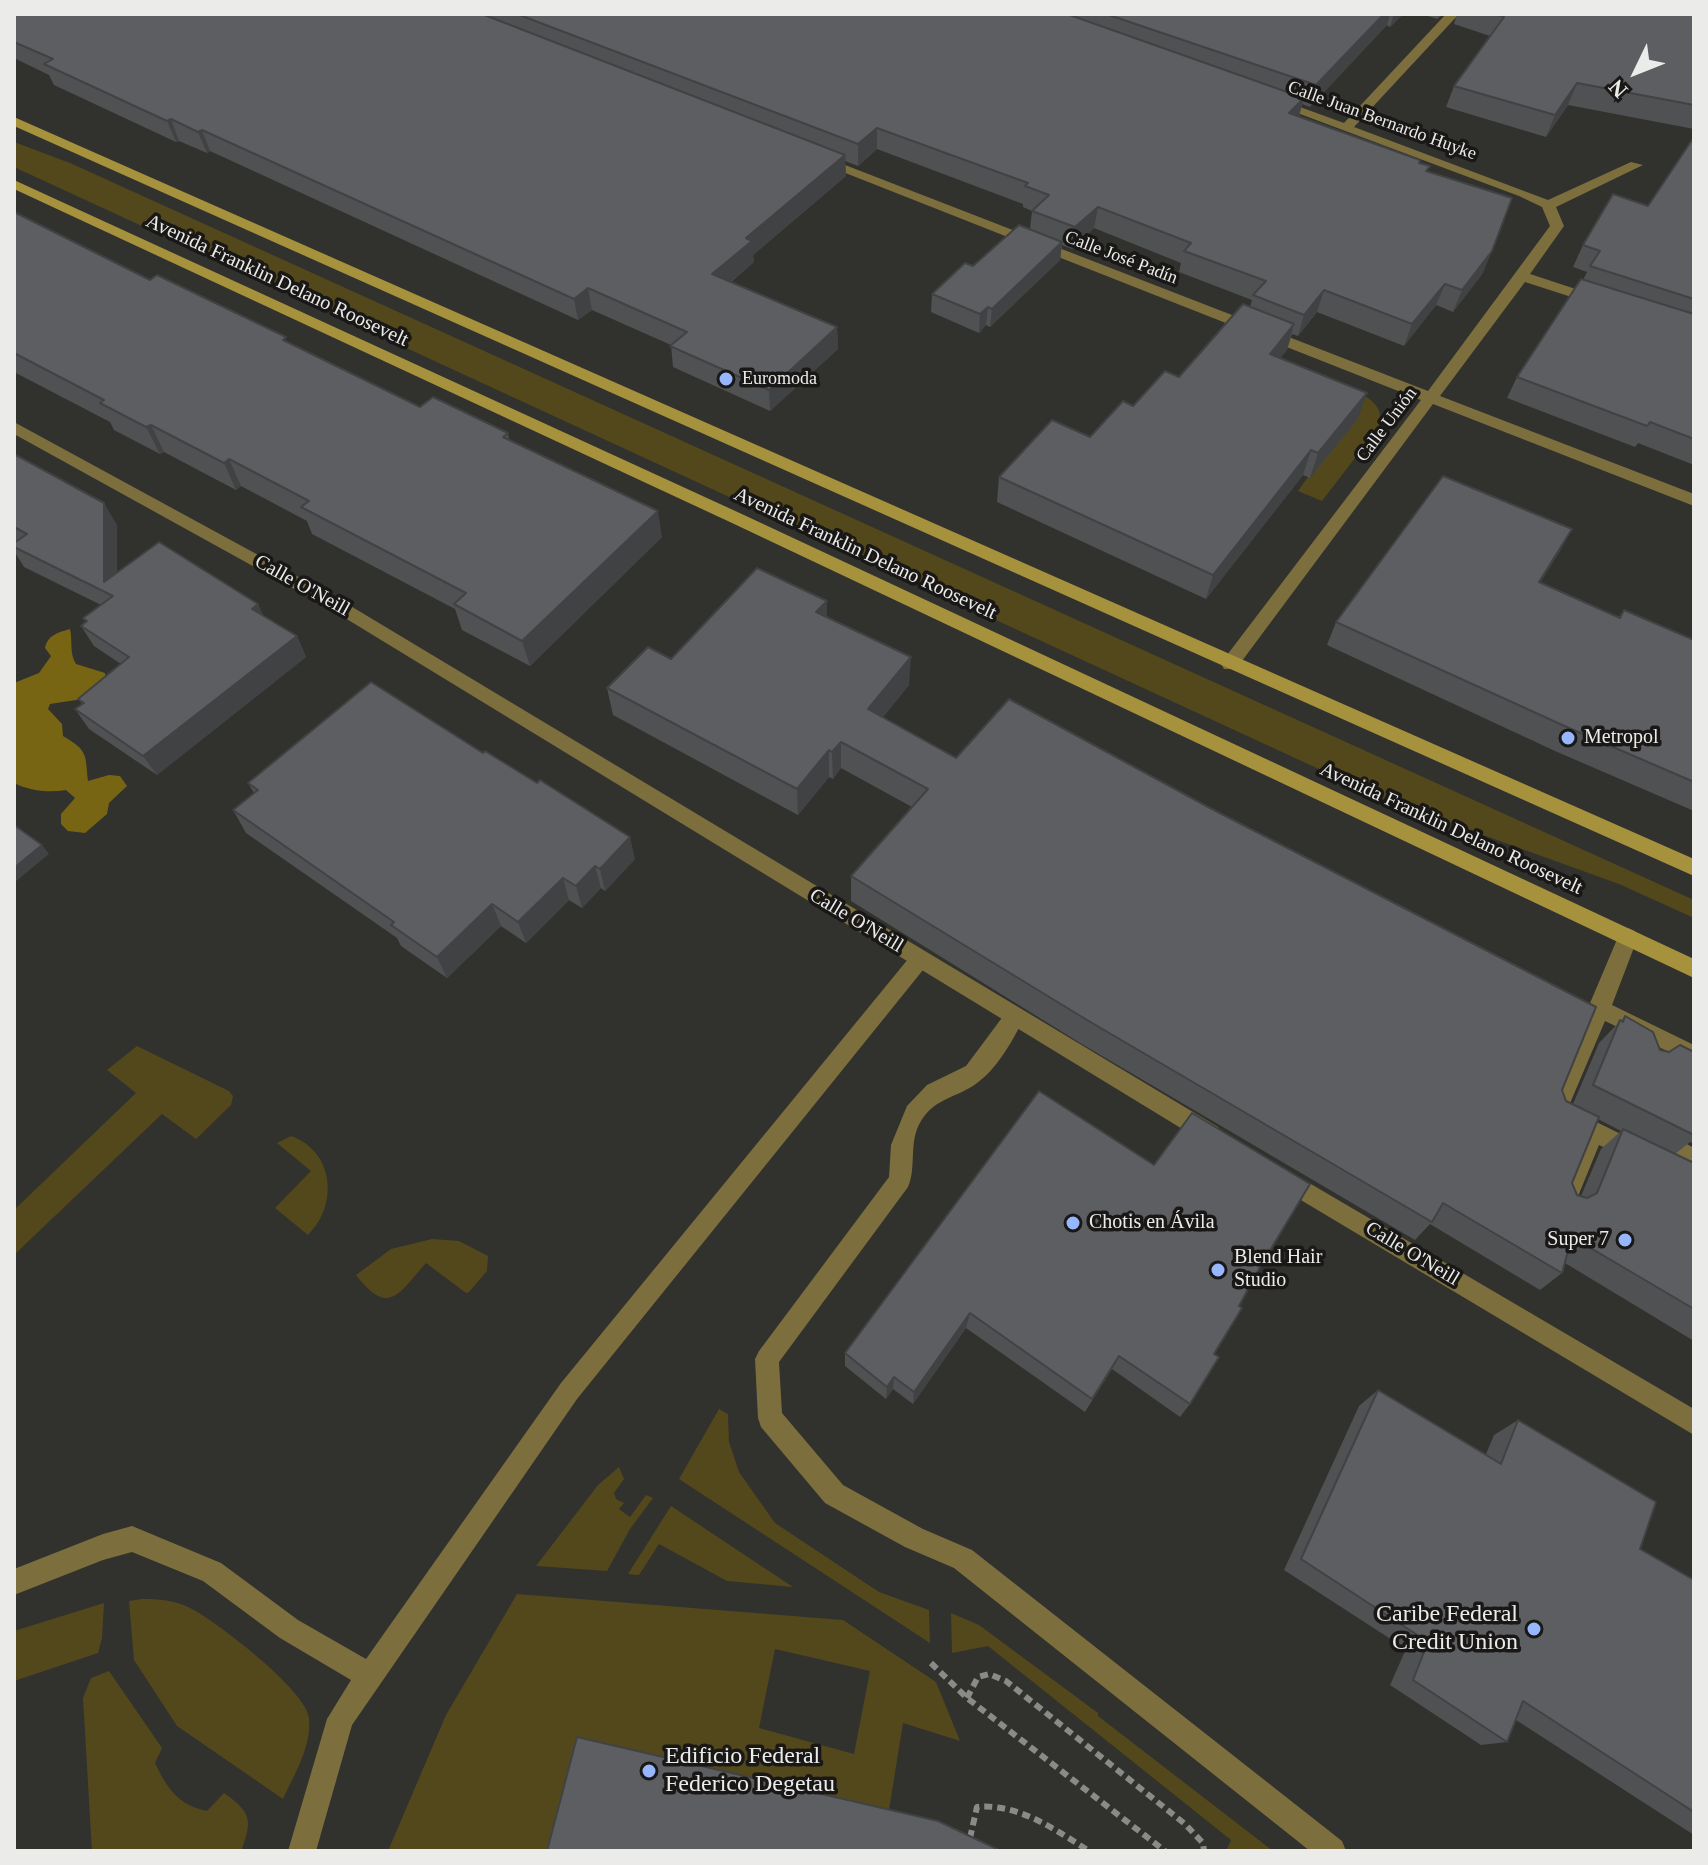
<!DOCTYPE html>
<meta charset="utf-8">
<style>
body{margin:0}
#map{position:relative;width:1708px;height:1865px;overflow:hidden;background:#31312e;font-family:Georgia,serif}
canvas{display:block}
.frame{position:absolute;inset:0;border:16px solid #ebebe9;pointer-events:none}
.north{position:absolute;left:1596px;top:32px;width:80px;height:80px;-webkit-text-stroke:6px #191817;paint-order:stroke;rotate:227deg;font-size:22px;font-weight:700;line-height:32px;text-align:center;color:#ebebe9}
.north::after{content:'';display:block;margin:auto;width:28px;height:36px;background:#ebebe9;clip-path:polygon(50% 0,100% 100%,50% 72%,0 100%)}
</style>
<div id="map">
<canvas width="1708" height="1865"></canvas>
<div class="frame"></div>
<div class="north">N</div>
</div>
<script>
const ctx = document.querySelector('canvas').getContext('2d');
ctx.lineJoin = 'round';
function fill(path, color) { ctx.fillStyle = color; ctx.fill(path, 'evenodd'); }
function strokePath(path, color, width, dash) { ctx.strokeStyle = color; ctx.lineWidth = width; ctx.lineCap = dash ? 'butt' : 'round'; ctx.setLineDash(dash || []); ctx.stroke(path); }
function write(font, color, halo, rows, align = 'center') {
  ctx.font = font + ' Georgia,serif'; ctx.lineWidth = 7; ctx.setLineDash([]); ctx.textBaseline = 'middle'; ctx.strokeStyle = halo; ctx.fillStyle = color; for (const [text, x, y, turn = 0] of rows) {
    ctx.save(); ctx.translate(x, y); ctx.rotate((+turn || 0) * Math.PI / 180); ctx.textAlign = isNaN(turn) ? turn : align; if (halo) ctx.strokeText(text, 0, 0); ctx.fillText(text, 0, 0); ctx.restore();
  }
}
const green = new Path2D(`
 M14 142 70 163 1694 900V918L1619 884 1386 800 14 167Z
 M1365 396C1378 404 1384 414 1378 428L1322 501 1298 491Z
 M137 1046 229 1091 233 1096 231 1105 196 1139 162 1114 14 1255V1210L136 1093 107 1070Z
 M291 1136C334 1151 339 1205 308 1235L275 1208 311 1171 277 1143Z
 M432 1239 459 1241 488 1256 487 1271 469 1292 466 1293 426 1263C399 1293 389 1318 356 1275L391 1249Z
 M719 1409 728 1414 729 1442 739 1472 775 1523 879 1592 929 1610 930 1643 679 1479Z
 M619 1467 624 1479 614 1493 616 1499 624 1503 619 1509 630 1517 646 1495 653 1498 630 1529 607 1571 536 1566 598 1485Z
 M671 1506 793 1587 727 1581 659 1544 639 1575 628 1574Z
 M517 1594 843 1620 936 1682 960 1741 903 1723 889 1810 561 1851H388L446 1715ZM775 1649 870 1671 854 1754 759 1728Z
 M142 1599C158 1599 175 1600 190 1608 216 1621 306 1690 309 1718 312 1746 294 1775 283 1799L177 1726 134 1660 129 1601Z
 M104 1603 102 1638 98 1653 14 1681V1631Z
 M951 1613 979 1625 1098 1713V1716L1273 1851H1226L1231 1840 988 1646 952 1653Z
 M109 1671 162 1748 155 1763C167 1788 178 1805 207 1811L224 1793C251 1812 253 1820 241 1851H92L83 1698 91 1678Z`);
const forest = new Path2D(`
 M70 629C73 643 69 652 76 664L105 673 106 682 89 698 50 704 48 709 62 724 63 736C89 751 85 755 88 781L109 775 120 776 127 786 109 803 107 814 85 833 68 831 61 824V814L75 798 66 790C49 793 30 791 14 783V683L39 673 51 656 45 648C48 635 57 633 70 629Z`);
const path = new Path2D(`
 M931 1663 967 1698 1165 1851
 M967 1698 978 1677 989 1674 1006 1681 1185 1824 1203 1843 1204 1851
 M970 1838 977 1807C1018 1803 1056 1830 1089 1851`);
const service = new Path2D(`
 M1628 928 1635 931 1638 937 1612 1005 1694 1045V1064L1605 1021 1568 1108 1641 1144 1644 1151 1641 1158 1633 1161 1599 1145 1572 1211 1564 1214 1556 1211 1553 1203 1581 1136 1547 1119 1544 1112 1618 937 1621 931Z
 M920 950 927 953 930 959 927 965 577 1399 352 1725 316 1851H288L327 1719 351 1680 280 1638 203 1581 132 1552 103 1560 14 1595V1569L103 1534 132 1526 221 1563 298 1620 366 1659 561 1383 913 953Z
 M1014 1008 1021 1011 1024 1017C1015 1038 996 1070 977 1083 957 1098 936 1097 921 1121 908 1142 917 1167 908 1187L779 1362 782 1413 843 1485 923 1529 972 1550 1342 1841 1346 1851H1310L954 1568 905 1547 825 1503 761 1427 758 1418 755 1359 759 1351 889 1177 891 1145 907 1106 927 1085 966 1066 1007 1011Z
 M1685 1143 1694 1148V1181L1686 1178 1674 1153 1677 1146Z`);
const minor = new Path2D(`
 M1446 14H1459L1354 127 1548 200 1631 162 1643 165 1556 207 1564 226 1530 274 1600 297V303H1590L1525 282 1440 396 1694 494V506L1433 404 1236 669H1224L1221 664 1224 659 1421 400 815 161 827 158 1428 391 1550 226 1542 207 1519 196 1268 102 1278 99 1344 123Z
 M14 422 339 599 1218 1127 1221 1134 1218 1141 1210 1144 1202 1141 327 607 14 434Z
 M1282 1167 1694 1409V1435L1274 1184 1271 1177 1274 1170Z`);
const secondary = new Path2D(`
 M14 117 1694 859V876L14 126Z
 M14 180 744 515 1694 959V978L732 523 14 189Z`);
const wall = new Path2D(`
 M14 14H1403L1390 27 1387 25 1310 107 1302 104 1299 117 1419 163 1428 172 1483 273 1453 312 1436 305 1404 346 1317 312 1298 336 1292 334 1287 350 1280 358 1358 419 1310 478 1303 475 1206 599 997 502 999 477 1090 437 1133 406 1179 377 1250 307 1252 300 1179 272 1181 263 1094 228 1072 249 1062 245 1060 260 990 327 986 325 979 333 931 312 932 294 1030 229 1032 211 1023 207V204L877 149 858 166 845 161 846 176 753 255 754 262 731 282 837 327 838 349 770 411 673 367 671 345 592 310 578 320 210 151 207 153 179 141 176 142 54 85 49 75 14 58Z
 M1422 14H1443L1437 19Z
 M1457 14H1694V129L1568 105 1546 137 1446 107 1454 86 1490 36 1454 24Z
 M1694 137V465L1638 443 1635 447 1507 398 1517 377 1583 280 1587 272 1573 267 1583 245 1648 206Z
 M14 212 150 280 288 343 420 407 508 433 509 440 662 537 530 666 462 630 455 609 312 534 307 521 241 486 236 490 164 452 160 454 114 430 110 422 14 372Z
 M14 454 117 525V573L258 604 263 616 297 636 306 657 157 775 89 729 75 709 82 704 78 699 121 664 94 646 81 626 86 622 83 618 101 605 24 567 14 551V543L16 541 14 540Z
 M1572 529 1540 583 1619 617 1624 610 1694 640V811L1555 751 1327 645 1336 622Z
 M827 618 909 685 883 717 1562 1090 1566 1101 1573 1104 1599 1043 1625 1016 1660 1050 1669 1052H1694V1143L1690 1142 1675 1154 1694 1163V1341L1565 1263 1562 1273 1540 1290 1430 1224 1415 1240 1080 1043 851 901V876L912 807 841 768 833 779 829 777 798 815 613 715 607 688 671 659ZM1598 1119 1621 1131 1601 1149 1581 1196 1577 1195 1572 1183Z
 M248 783 635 859 605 891 601 888 582 908 569 900 526 943 501 926 447 978 401 946 397 938 246 833 233 810 254 793Z
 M1039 1091 1260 1267 1214 1354 1190 1404 1180 1417 1112 1369 1085 1412 966 1328 913 1404 893 1389 886 1399 845 1366V1353Z
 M1378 1390 1486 1454 1494 1435 1518 1420 1640 1549 1694 1580V1835L1516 1720 1507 1742 1481 1745 1390 1685 1406 1649 1284 1570 1359 1406Z`);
const shadedWall = new Path2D(`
 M1384 14H1390L1387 25 1310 107 1316 85Z
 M1394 14H1403L1390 27Z
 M1577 83 1568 105 1546 137 1555 115Z
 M1304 98 1298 119 1289 113Z
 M171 119 179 141 176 142 167 121Z
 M877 128V149L858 166V144Z
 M202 130 210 151 207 153 198 132Z
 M845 155 846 176 753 255 754 262 714 295 712 274 746 238Z
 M1098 207 1094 228 1072 249 1075 227Z
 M1062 242 1060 260 990 327 992 309Z
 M1492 251 1483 273 1453 312 1462 290Z
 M1445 284 1436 305 1404 346 1412 324Z
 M588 288 592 310 578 320 574 299Z
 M1324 290 1317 312 1298 336 1304 315Z
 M988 307 986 325 979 333 980 314Z
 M1294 324 1287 350 1263 379 1270 354Z
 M837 327 838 349 770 411 769 390Z
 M1367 393 1358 419 1310 478 1318 453Z
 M151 425 164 452 160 454 146 427Z
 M1311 450 1303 475 1206 599 1213 575Z
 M229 459 241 486 236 490 224 463Z
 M104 503 117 525V601L104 582Z
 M658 511 662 537 530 666 522 641Z
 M1572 529 1559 553 1526 605 1539 582Z
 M827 601V629L816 612Z
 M258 604 268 625 252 609Z
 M297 636 306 657 157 775 143 756Z
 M911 657 909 685 868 736V709Z
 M841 742V768L833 779 832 752Z
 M829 750V777L798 815 797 789Z
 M630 837 635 859 605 891 600 869Z
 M42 845 49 854 15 882 14 880V868Z
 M595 866 601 888 582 908 576 886Z
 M563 878 569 900 526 943 518 922Z
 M492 904 501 926 447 978 437 957Z
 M970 1313 966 1328 913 1404 914 1392Z
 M894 1377 893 1389 886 1399 887 1387Z
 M14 1754H15L16 1851H14Z`);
const building = new Path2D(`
 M14 14H482L845 155 746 238 752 241 712 274 837 327 769 390 670 346 687 332 588 288 574 299 202 130 198 132 171 119 167 121 44 64 53 59 14 42Z
 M517 14H1067L1304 98 1289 113 1420 160 1419 163 1430 166 1426 171 1512 198 1492 251 1462 290 1445 284 1412 324 1324 290 1304 315 1253 295 1266 281 1184 251 1191 243 1098 207 1075 227 1032 211 1049 195 1025 186 1028 183 877 128 858 144Z
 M1106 14H1384L1316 85Z
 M1496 14H1694V105L1577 83 1555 115 1454 86 1504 17Z
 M1694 137V299L1590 266 1600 251 1583 245 1613 194 1648 206Z
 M14 212 150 280 157 275 286 337 283 340 420 407 433 397 508 433 503 437 658 511 522 641 454 604 466 593 301 507 309 501 229 459 224 463 151 425 146 427 100 403 104 400 14 353Z
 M1019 225 1062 242 992 309 988 307 980 314 932 294 965 263 973 266Z
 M1581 279 1694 314V439L1650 422 1647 426 1517 377Z
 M1243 304 1294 324 1270 354 1367 393 1318 453 1311 450 1213 575 999 477 1052 420 1090 437 1123 401 1133 406 1165 371 1179 377Z
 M14 454 104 503V582L159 542 258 604 252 609 297 636 143 756 75 709 84 703 78 699 129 657 81 626 87 621 83 618 113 596 14 547V543L27 534 14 527Z
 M1443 476 1572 529 1539 582 1620 618 1624 610 1694 640V782L1569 728 1336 622Z
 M757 568 827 601 816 612 911 657 868 709 956 758 1009 699 1210 808 1596 1007 1562 1090 1566 1101 1599 1117 1572 1183 1577 1195 1587 1198 1597 1193 1623 1129 1694 1163V1309L1572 1237 1562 1273 1443 1203 1432 1222 1087 1020 851 876 928 789 841 742 832 752 829 750 797 789 607 688 648 647 671 659Z
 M371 682 483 753 485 751 537 783 540 780 630 837 600 869 595 866 576 886 563 878 518 922 492 904 437 957 391 925 394 922 233 810 258 790 248 783Z
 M14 825 42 845 14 868Z
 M1625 1016 1653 1032 1660 1050 1669 1052 1680 1045 1694 1052V1135L1593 1085 1620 1020 1623 1022Z
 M1039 1091 1154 1165 1192 1113 1310 1184 1260 1267 1239 1306 1242 1308 1214 1354 1219 1357 1190 1404 1119 1356 1092 1399 970 1313 914 1392 894 1377 887 1387 845 1353Z
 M1378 1390 1501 1464 1518 1420 1656 1502 1640 1549 1694 1580V1812L1523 1701 1507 1742 1413 1680 1428 1642 1301 1559Z
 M577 1737 938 1821 1001 1851H547Z`);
const markers = [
 [726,379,8,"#96b6fd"],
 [1568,738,8,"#96b6fd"],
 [1073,1223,8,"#96b6fd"],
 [1625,1240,8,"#96b6fd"],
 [1218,1270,8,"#96b6fd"],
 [1534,1629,8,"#96b6fd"],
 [649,1771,8,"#96b6fd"]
];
const farStreetnames = [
 ["Calle Juan Bernardo Huyke",1382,121,20],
 ["Calle José Padín",1121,258,21],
 ["Calle Unión",1387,425,-53]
];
const farPoinames = [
 ["Euromoda",742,379]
];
const streetNames = [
 ["Avenida Franklin Delano Roosevelt",277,281,25],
 ["Avenida Franklin Delano Roosevelt",865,554,25],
 ["Calle O'Neill",302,586,29],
 ["Avenida Franklin Delano Roosevelt",1451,829,25],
 ["Calle O'Neill",856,921,31],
 ["Calle O'Neill",1412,1254,31]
];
const poiNames = [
 ["Metropol",1584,738],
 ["Chotis en Ávila",1089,1223],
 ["Super 7",1609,1240,"right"],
 ["Blend Hair",1234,1258],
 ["Studio",1234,1281]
];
const nearPoinames = [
 ["Caribe Federal",1518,1615],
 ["Credit Union",1518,1643],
 ["Edificio Federal",665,1757,"left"],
 ["Federico Degetau",665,1785,"left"]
];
fill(green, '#53481b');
fill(forest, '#776514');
strokePath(path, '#8a8a88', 6, [8, 5]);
fill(service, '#7c6f3d');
fill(minor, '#7c6f3d');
fill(secondary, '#a6913d');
fill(wall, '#505153');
fill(shadedWall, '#414244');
fill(building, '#5d5e61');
strokePath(building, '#414244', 2);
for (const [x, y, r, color] of markers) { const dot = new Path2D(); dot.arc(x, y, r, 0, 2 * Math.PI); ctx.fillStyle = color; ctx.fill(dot); strokePath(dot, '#191817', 3); }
write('18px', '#ebebe9', '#191817', farStreetnames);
write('18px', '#ebebe9', '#191817', farPoinames, 'left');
write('20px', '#ebebe9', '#191817', streetNames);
write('20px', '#ebebe9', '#191817', poiNames, 'left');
write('24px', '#ebebe9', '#191817', nearPoinames, 'right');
</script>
